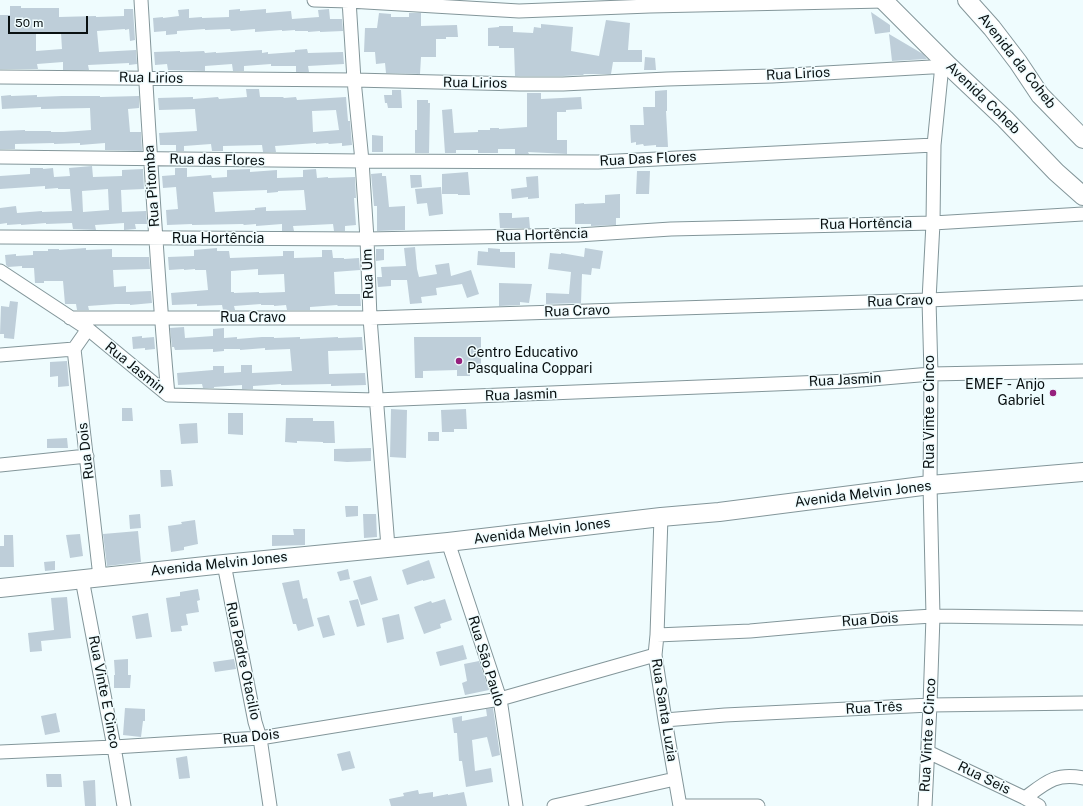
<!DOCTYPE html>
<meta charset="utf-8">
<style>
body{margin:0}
#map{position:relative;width:1083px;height:806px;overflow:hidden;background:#effcfe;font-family:"Public Sans",sans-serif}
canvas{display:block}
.scale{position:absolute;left:8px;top:16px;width:80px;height:18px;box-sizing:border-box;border:2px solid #091011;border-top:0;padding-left:5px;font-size:12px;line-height:14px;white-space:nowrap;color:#091011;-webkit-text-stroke:3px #effcfe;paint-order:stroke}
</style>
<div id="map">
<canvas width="1083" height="806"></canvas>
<div class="scale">50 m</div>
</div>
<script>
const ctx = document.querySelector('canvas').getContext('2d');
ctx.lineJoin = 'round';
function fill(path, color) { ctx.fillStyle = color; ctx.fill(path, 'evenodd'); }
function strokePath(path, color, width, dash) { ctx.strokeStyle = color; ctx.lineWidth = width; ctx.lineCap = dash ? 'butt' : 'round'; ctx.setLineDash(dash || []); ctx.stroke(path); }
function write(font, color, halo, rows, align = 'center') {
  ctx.font = font + ' "Public Sans",sans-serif'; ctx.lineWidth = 3; ctx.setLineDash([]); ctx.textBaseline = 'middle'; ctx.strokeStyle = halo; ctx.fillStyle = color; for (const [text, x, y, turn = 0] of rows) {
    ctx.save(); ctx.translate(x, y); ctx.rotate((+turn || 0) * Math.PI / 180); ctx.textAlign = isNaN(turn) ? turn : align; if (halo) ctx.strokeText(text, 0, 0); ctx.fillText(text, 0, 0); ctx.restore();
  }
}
const building = new Path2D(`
 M10 6H21V8H59V17L96 16V17L124 16V9H133L135 40 130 41 129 29 125 30V29L97 31 99 52 136 50 137 64 129 65V63L88 65 89 70H63V62L37 64 38 69H0V15H10ZM61 33 62 49 36 51V34Z
 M189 9V18L202 17V18L229 17V10L240 9V11L266 9V13L291 11 292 19 319 17 318 10 329 9 330 19H342L343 31 320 32V31L308 32V31H295V30L282 31V30L255 32V29L231 31 230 29 205 30V29L177 31V34L166 35V31L154 32 153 18 163 17V18L179 16 178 10Z
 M871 12 890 25V32L875 34Z
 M379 13 391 14V17H409V13H421V26L457 25 458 37H446V39H436V57H421L420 74 386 73 385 63 376 64 375 52H364L365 28H377Z
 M606 20 630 23 628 50H642V62H613L611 74H584L583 75 563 76H515L514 48H499V46H488V28L499 27V26H513V32L533 33 534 27 541 28V24L573 27 571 51 599 56Z
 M889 34 923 54 927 59 892 61Z
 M307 49 308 53 343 52 344 64 308 66 309 72H296V66H271V64L244 66V71H233L232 64 205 66V71L168 70 167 64 155 65 154 52 180 51V52L204 51 205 53 216 52V53L262 50V53L268 52V54L295 52V50Z
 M645 57 655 58 656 70H644Z
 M246 89H259L260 97H283L284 98 296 97 297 100 346 97 348 121H350L352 145 342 146V143L329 144 328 143 316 144V143L275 146 276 152H263L262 145 223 146V151H212L211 144 184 146V151H176V145H160L159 133 197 131 195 109 159 110 158 98 193 97V99L218 97 219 99 247 97ZM336 110 339 130 313 132 312 111Z
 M392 90H401L402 108H388L387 103H385L384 95H392Z
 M667 90V111H666L668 147H656V145L644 146 643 144 636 145V142L631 143 630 125H644L643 107H655V91Z
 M527 93H541V99L581 97 582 109 566 110V112H557V140H567V154L528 152 529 154H515V149H498V153H478V150H456V153H445L442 110 452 109 454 133 478 132V130H490V128H499V129L527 127Z
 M11 95V96L37 95V97L62 96H100V97L139 96V108L128 109 130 132H141L142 151 105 150V143L80 145V143L54 144V143L15 144V149H0V131L25 130V131H51V132H64L91 130 90 108 41 109V107L2 109 1 96Z
 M417 100H428V103H430L429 153H415V130H417Z
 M372 135 383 136V152H372Z
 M92 166 93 177 122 176V170L143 169 144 189 121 190 122 212 146 211 147 224H135L136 229 124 230V223L95 225 96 230 73 229 72 223 46 224V223L21 225V224L7 225V223L0 224V208L16 206 17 213 42 211V212L72 211 70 189H58V188L45 189V186L0 189V176L30 174V168H43V169L53 168 54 177 70 176 69 168ZM108 189 109 210 83 212 82 191Z
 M175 168H187V177L211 175 212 178 227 177V170L250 169V172L277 170V178L303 177V170L316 169 317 178 328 177V178L355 177 356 198H354L356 225 345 226V231H334L333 224 293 226 294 231H282V224L256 226V224L244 225 243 224 192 225V224L167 225 166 210 178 209 176 187 163 188 162 176 175 175ZM267 190V193L278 192V191L304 190 306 210 266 211V207L255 208V210L215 212 213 192Z
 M637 171H650L649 194H636Z
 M468 172 470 195H458V194H442V174Z
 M382 173V176H386L389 207 405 206V230L377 231V206H374L371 174Z
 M410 175H421L422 187 411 188Z
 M538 176 539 198 528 199V197L512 199 511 189 527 187 526 177Z
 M441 187 443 214 429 216 427 203 417 204 415 189Z
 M620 194V218H616V225L591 226V224H575V204L584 203V204L605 203V195Z
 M499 213H512V218L529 217 530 228H500Z
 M415 247 417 269 419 277 437 274 435 265 449 263 451 276 471 270 479 294 467 298 462 284 436 288 437 295 421 297 422 303 410 304 407 280H391V286L378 287 377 277H382L381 267 406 266 404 248Z
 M86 248V250L112 249V257H149L150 269 113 270 114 287 126 286V292L151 291 152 303 130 305V304H116L88 306 89 310H77L76 304H65L63 281H44V283H35L34 268H22V266L8 267 6 265 5 255 16 254V256L33 255V251H48V249H59V250Z
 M217 248V251H229L230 258 283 256V251H294V258L322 257V250H332L333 258H344V259L359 258 360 270 334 272 335 294H360L361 306H338L337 305 310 307V310H287L286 305 274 306V305H261V304L234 306 235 310H223L222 305 197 306V304L172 305 171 293 208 290 206 270H195V269L184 270V269L169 270 168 257 194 256V250ZM258 269V275L284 274 285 292 259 293V292L234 293V292H231V271Z
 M488 248 500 249V252H515V268L477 265 478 251 488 252Z
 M585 248 603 251 600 269 592 268 591 275 582 274 581 303 546 304V293L569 294 571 272 548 269 550 253 561 254V253L584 257Z
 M376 249H384V260L376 261Z
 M499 283 532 284 529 303 520 302V305L499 306Z
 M10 301 18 302 14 339 4 338V334H0L1 306 9 307Z
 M184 327 185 338 213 336V329L224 328V338L237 337V339L262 337H274V338L300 337V339L338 337V338L362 337 363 350 328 351 329 374 365 373 366 385 331 386V384L281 385V384L253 386V389H242V385L214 387V388H203L202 384 178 385 177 373 213 370V366H224V373L241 372V365H252V373L292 371 290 349 265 350V348L240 350V349H224V351L213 352V349L175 350 174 347H172L170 328Z
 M142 336V338L154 337 155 349 145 350V348L133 349 132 337Z
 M414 337H481V369L470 370V376H457V370L423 371V378H415Z
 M67 361 69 386 58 387V376L50 377V362Z
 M122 408H132L133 421H122Z
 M391 409 407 410 406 458 390 457Z
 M466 409 467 429H454V432H442L441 410Z
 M228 413H243V435L228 434Z
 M286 418H313V421H334L335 443H323V442L297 441V443L285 442Z
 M197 423 198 443 181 444 179 424Z
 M428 432H439V441H428Z
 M67 438 68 448H47V439Z
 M371 448V461L347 462 334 461V449Z
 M160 470H171L173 486 161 487Z
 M345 506H358V516L346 517Z
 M140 514 141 528 130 529 129 515Z
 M363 514H376L377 537 364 538Z
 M195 520 198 544 184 547V550L171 552 168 526 182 524 181 522Z
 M293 529H305V545L272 546V535H294Z
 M138 531 141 562 107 566 103 534Z
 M80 534 83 556 70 558 66 535Z
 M4 535H13L14 567H0V546H4Z
 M429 560 435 578 423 581V580L407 585 402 570Z
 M55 561V570L45 571 44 562Z
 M348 569 350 579 340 581 337 572Z
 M371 576 378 600 361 605 353 581Z
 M299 580 303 599 307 598 314 626 298 631 296 624H293L282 583Z
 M198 589 200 600 197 601 199 612 186 614 188 625 181 626 182 631 171 632 166 598 180 596V592Z
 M67 597 71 638 41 641 42 651 30 652 28 633 54 630 51 598Z
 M358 599 365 625 357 627 349 601Z
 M445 599 452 620 440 624 441 628 424 634 414 607 431 601 432 603Z
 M148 613 152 637 136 639 132 616Z
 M399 614 404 639 387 643 382 618Z
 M329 615 335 635 323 638 317 618Z
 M463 645 467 659 440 666 436 652Z
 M128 659V675H131L130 688H114V675H115L114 660Z
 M234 659 236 669 215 672 213 662Z
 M479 661 489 690 465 695 462 683 467 681 464 664Z
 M125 708 145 709V721H143L141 737 123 735Z
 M493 708 500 755 492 757 487 737 472 740 475 771 491 768 493 782 466 787 462 761H459L457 733H454L452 718 462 716V721L487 716 486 709Z
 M56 713 60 732 45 735 41 716Z
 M350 751 355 768 342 771 337 754Z
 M187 756 190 778 179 779 176 758Z
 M46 774H61L62 787H47Z
 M95 780 96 806H85L83 781Z
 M418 790 419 794 433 792V797L448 794V795L464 792 467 806H391L389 799 404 796 403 793Z`);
const minor = new Path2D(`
 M141 0C149 132 156 263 168 395
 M314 0 349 1 519 11 650 6 884 1
 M349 0 354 80 362 161 367 239 370 318 388 547
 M0 77 354 80 520 84H563L667 79 772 76 949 66
 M0 157 362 161 598 162 934 145
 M0 237 367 239 578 235 671 229 933 223 1083 214
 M0 271 88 329 168 395 376 400 849 381 931 374 1083 371
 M70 318H370L929 300 1083 293
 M88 329 74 349 100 577
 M0 355 74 349
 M0 465 87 456
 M661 517 657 635 655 655 665 720 680 806
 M448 542 500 699 516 806
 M224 564 255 722 260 738 270 806
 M82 579 114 747 124 806
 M657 635 750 631 883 619 933 616 1083 618
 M665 720 725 715 930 705 1083 703
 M0 752 114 747 260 738 500 699 655 655
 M928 752 1025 798 1039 806
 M1025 798C1045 783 1056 772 1083 778
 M554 806 675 779
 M680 806H758
 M925 806 930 705 933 616 930 485 931 374 929 300 933 223 934 145 942 65`);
const secondary = new Path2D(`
 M883 0 949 66 1005 119 1056 172 1083 196
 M967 0 992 28 1018 62 1040 95 1083 139
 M0 588 224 564 448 542 661 517 719 512 930 485 1083 472`);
const markers = [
 [459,361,4,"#96207d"],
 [1053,393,4,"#96207d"]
];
const streetNames = [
 ["Avenida da Coheb",1017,61,52],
 ["Rua Lirios",798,74,-3],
 ["Rua Lirios",151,78,1],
 ["Rua Lirios",475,83,1],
 ["Avenida Coheb",983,98,44],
 ["Rua Das Flores",648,159,-3],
 ["Rua das Flores",217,160,1],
 ["Rua Pitomba",152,186,-94],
 ["Rua Hortência",866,224,-1],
 ["Rua Hortência",542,235,-2],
 ["Rua Hortência",218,239],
 ["Rua Um",368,274,-92],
 ["Rua Cravo",900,301,-2],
 ["Rua Cravo",577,311,-2],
 ["Rua Cravo",253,318],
 ["Rua Jasmin",135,368,39],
 ["Rua Jasmin",845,380,-3],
 ["Rua Jasmin",521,395,-2],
 ["Rua Vinte e Cinco",930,412,-90],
 ["Rua Dois",86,451,-97],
 ["Avenida Melvin Jones",863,494,-7],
 ["Avenida Melvin Jones",542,531,-7],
 ["Avenida Melvin Jones",219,564,-6],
 ["Rua Dois",870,620,-4],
 ["Rua Padre Otacilio",243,661,78],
 ["Rua São Paulo",486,661,73],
 ["Rua Vinte E Cinco",104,692,79],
 ["Rua Três",874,708,-3],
 ["Rua Santa Luzia",664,710,81],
 ["Rua Vinte e Cinco",928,735,-87],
 ["Rua Dois",251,737,-6],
 ["Rua Seis",984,778,26]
];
const poiNames = [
 ["Centro Educativo",467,353],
 ["Pasqualina Coppari",467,369],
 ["EMEF - Anjo",1045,385,"right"],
 ["Gabriel",1045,401,"right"]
];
fill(building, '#beced9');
strokePath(minor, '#83969a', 15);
strokePath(secondary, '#83969a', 20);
strokePath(minor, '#fff', 13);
strokePath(secondary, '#fff', 18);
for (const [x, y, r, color] of markers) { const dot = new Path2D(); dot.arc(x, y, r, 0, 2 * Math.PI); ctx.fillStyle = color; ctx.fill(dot); strokePath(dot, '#effcfe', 1.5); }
write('14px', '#091011', '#effcfe', streetNames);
write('14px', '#091011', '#effcfe', poiNames, 'left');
</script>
